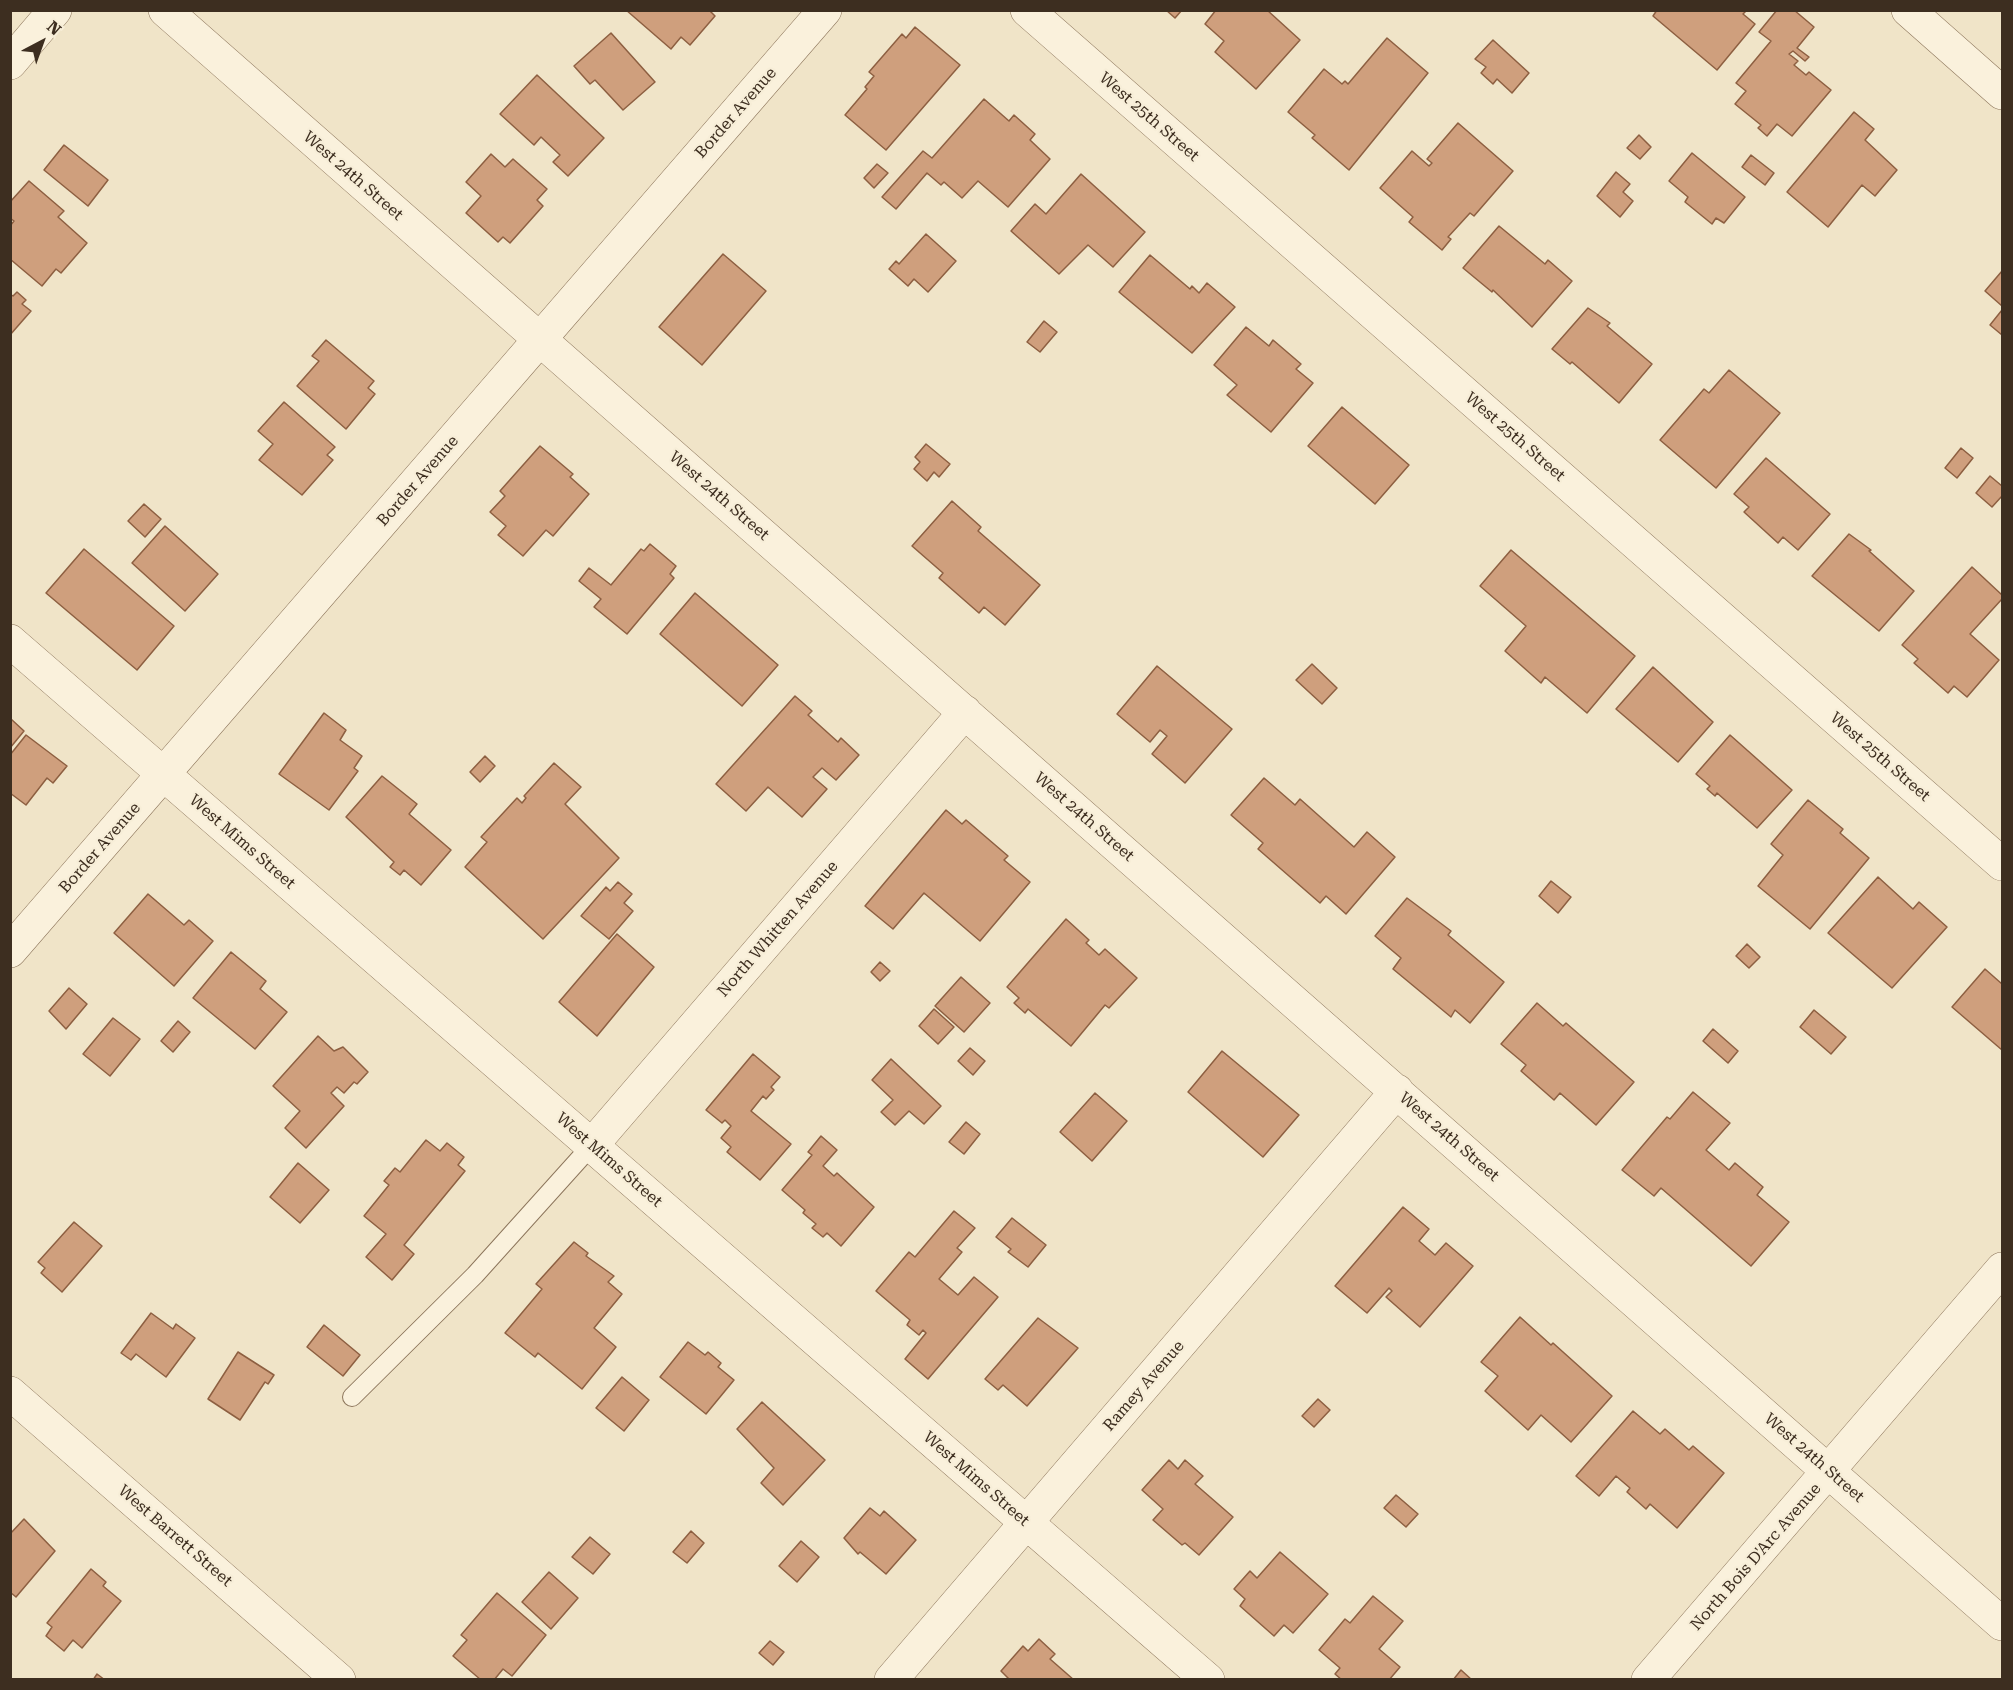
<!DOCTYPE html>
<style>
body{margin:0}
#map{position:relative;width:2013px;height:1690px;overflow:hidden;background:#f0e4c8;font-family:"Roboto Serif",serif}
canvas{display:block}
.frame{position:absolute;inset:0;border:12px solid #3d2e20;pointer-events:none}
.north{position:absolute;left:12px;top:12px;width:60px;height:60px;-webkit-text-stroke:4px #f7eed8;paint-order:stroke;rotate:41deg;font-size:16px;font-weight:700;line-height:24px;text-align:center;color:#3d2e20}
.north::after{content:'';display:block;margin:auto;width:21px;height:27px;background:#3d2e20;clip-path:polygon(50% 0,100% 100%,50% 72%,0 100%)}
</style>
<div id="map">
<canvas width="2013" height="1690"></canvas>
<div class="frame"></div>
<div class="north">N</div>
</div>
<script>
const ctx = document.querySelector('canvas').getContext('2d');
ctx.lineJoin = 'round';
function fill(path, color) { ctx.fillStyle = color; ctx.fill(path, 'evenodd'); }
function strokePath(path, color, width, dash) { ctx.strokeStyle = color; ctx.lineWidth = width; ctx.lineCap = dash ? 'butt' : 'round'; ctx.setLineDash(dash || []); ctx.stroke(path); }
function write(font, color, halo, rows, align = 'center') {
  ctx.font = font + ' "Roboto Serif",serif'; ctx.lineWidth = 4.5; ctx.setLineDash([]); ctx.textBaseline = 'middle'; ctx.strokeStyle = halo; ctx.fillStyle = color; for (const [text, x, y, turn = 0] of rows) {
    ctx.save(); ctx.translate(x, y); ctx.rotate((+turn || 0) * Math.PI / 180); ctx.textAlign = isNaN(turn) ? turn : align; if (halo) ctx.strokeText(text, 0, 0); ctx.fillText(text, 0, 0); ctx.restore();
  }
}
const building = new Path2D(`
 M626 10H709L715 16 690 45 681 37 671 49Z
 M1166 10H1182L1175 18Z
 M1216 10H1267L1300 40 1256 89 1215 52 1224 41 1205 24Z
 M1657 10H1747L1743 14 1755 24 1717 70 1653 16Z
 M1777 10H1794L1814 27 1797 48 1809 57 1805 61 1793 51 1789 54 1798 61 1794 65 1806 75 1809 72 1831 90 1792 136 1777 124 1767 136 1758 128 1761 125 1735 104 1746 91 1736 83 1771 41 1759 32Z
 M915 27 960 65 886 150 845 115 867 89 865 87 874 76 869 72 902 34 906 38Z
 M611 33 655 82 623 110 595 80 590 84 574 66Z
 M1387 38 1428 73 1349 170 1312 138 1315 135 1288 112 1324 69 1342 84 1345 81 1348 84Z
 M1493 40 1529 73 1512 93 1497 79 1493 84 1481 73 1486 67 1475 59Z
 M537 75 604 138 568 176 553 162 560 155 541 137 534 145 500 114Z
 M984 99 1009 121 1014 115 1035 134 1030 140 1050 159 1008 207 978 181 962 198 944 182 941 185 927 173 896 209 882 197 923 151 932 158Z
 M1854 112 1874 129 1865 140 1897 170 1875 196 1862 185 1828 227 1787 192Z
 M1458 123 1513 171 1474 216 1470 213 1448 237 1451 239 1442 250 1409 222 1413 217 1380 188 1412 151 1429 166 1432 163 1427 159Z
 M1639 135 1651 147 1640 159 1627 148Z
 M64 145 108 180 88 206 44 170Z
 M1692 153 1745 197 1724 223 1716 218 1712 224 1685 202 1688 197 1669 181Z
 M491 154 505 167 513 159 547 189 537 200 543 206 510 243 503 237 498 242 466 213 481 196 466 182Z
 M1751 155 1774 173 1765 185 1742 167Z
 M877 164 888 173 874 188 864 178Z
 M1616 172 1630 184 1623 192 1633 201 1620 217 1597 196Z
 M1081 174 1145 232 1113 267 1088 245 1059 274 1011 231 1035 204 1046 214Z
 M29 181 64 211 58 217 87 243 61 273 56 269 42 286 10 259V226L14 221 10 218V202Z
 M1499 226 1545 264 1548 260 1572 281 1532 327 1493 290 1492 292 1463 268Z
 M926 234 956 261 928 292 914 279 908 286 889 269 896 261 899 264Z
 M723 254 766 291 702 365 659 327Z
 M1150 255 1190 289 1192 286 1199 293 1207 283 1235 307 1192 353 1119 292Z
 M2002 271V306L1985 291Z
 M17 292 26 300 22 304 31 311 10 335V294L13 296Z
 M1588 308 1610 323 1607 326 1652 364 1619 403 1572 362 1570 364 1552 349Z
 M2002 310V335L1990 325Z
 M1044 321 1057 332 1040 352 1027 342Z
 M1246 327 1269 346 1273 340 1301 364 1296 369 1313 383 1271 432 1227 395 1237 385 1214 365Z
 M326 340 374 381 368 388 375 394 346 429 297 386 319 361 312 356Z
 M1729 370 1780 413 1716 488 1660 440 1704 389 1709 393Z
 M284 402 335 447 327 455 333 460 302 495 259 460 273 444 258 431Z
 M1342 407 1409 465 1375 504 1308 446Z
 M926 444 950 464 939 477 934 472 927 481 914 469 920 462 915 457Z
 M540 446 573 474 570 477 589 494 553 536 546 530 523 556 498 535 506 526 490 512 505 496 500 491Z
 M1961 448 1973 458 1957 478 1945 468Z
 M1766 458 1830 514 1798 550 1783 537 1778 543 1744 512 1749 507 1734 494Z
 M1990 476 2002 486V496L1992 507 1976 493Z
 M952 501 981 527 978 531 1040 585 1005 625 984 607 979 613 939 578 943 573 912 546Z
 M144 504 161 519 145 537 128 521Z
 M165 526 218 574 185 611 132 563Z
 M1849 534 1871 550 1869 551 1914 591 1879 631 1812 576Z
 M650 544 676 566 670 574 674 578 627 634 594 607 601 599 579 581 589 568 611 585 641 549 644 551Z
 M84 549 174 626 137 670 46 593Z
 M1511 550 1635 656 1587 713 1545 677 1541 683 1505 651 1526 626 1480 586Z
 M1972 567 2002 595V599L1970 634 1999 660 1967 697 1954 686 1948 693 1914 663 1918 659 1902 645Z
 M695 593 778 665 742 706 660 634Z
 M1312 664 1337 688 1322 704 1296 680Z
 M1157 666 1232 729 1185 783 1152 754 1167 736 1160 730 1150 742 1117 714Z
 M1653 667 1713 722 1678 762 1616 709Z
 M795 696 812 711 808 715 838 742 841 738 859 755 836 780 822 768 813 777 827 789 802 817 768 787 746 811 716 784Z
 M324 713 346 730 340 740 362 756 354 768 358 771 329 810 279 774Z
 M11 719 24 731 10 748V720Z
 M26 735 67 766 53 783 47 778 26 805 10 793V755Z
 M1730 735 1792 790 1757 828 1717 793 1715 796 1707 789 1710 786 1696 774Z
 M485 756 495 766 480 782 470 772Z
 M554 763 581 787 565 804 619 858 543 939 465 867 487 842 481 837 517 798 522 803 526 798 524 796Z
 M382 776 417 804 409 814 451 850 421 885 404 870 400 875 390 867 394 862 346 817Z
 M1264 778 1295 805 1300 799 1354 847 1367 832 1395 857 1346 914 1326 896 1320 903 1258 849 1263 843 1231 815Z
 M1808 800 1843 829 1840 833 1869 858 1810 929 1758 886 1783 855 1771 844Z
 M946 810 962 824 966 820 1008 856 1004 860 1030 882 980 941 924 893 893 929 865 906Z
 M1878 877 1913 909 1919 902 1947 927 1892 988 1828 933Z
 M1551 881 1571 897 1558 913 1539 896Z
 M618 882 632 894 624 903 633 911 609 939 581 916 606 887 610 891Z
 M148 894 184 925 189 920 213 941 174 986 114 933Z
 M1407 898 1451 931 1448 935 1504 982 1470 1023 1455 1010 1451 1017 1393 969 1401 958 1375 936Z
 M1066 919 1089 940 1086 943 1099 955 1105 949 1137 978 1109 1008 1105 1005 1071 1046 1028 1009 1025 1013 1014 1003 1019 998 1007 987Z
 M617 934 654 967 597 1036 559 1002Z
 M1747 944 1760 957 1749 968 1736 956Z
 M231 952 266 981 260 989 287 1012 255 1049 193 998Z
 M880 962 890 971 880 981 871 972Z
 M1985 969 2002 984V1050L1952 1007Z
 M961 977 990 1003 964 1032 935 1006Z
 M69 988 87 1004 66 1029 49 1011Z
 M1537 1003 1563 1026 1566 1023 1634 1082 1596 1125 1560 1093 1554 1100 1521 1071 1526 1065 1501 1044Z
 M934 1009 954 1027 938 1044 919 1026Z
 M1814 1010 1846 1037 1831 1054 1800 1027Z
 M113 1018 140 1039 110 1076 83 1054Z
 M178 1021 190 1032 173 1052 161 1041Z
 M1713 1029 1738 1051 1728 1063 1703 1041Z
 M318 1036 334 1051 343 1047 368 1072 357 1084 354 1082 344 1093 337 1087 331 1093 344 1106 306 1148 285 1128 300 1111 273 1086Z
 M970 1048 985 1061 973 1075 958 1061Z
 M1222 1051 1299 1115 1263 1157 1188 1092Z
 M753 1054 780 1077 771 1087 774 1090 766 1099 763 1096 751 1111 791 1144 760 1180 727 1152 731 1147 721 1138 731 1126 725 1120 722 1123 706 1110Z
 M891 1059 941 1106 924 1124 909 1111 895 1125 881 1112 893 1100 872 1080Z
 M1693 1092 1730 1123 1706 1150 1729 1170 1735 1163 1763 1187 1757 1195 1789 1222 1751 1266 1661 1188 1654 1196 1622 1170 1667 1117 1670 1119Z
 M1095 1093 1127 1121 1092 1161 1060 1132Z
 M966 1122 980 1134 964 1154 949 1142Z
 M821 1136 837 1150 823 1166 834 1176 837 1173 874 1207 841 1246 827 1233 823 1237 812 1228 816 1224 803 1213 805 1210 782 1190 812 1155 808 1152Z
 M426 1140 440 1151 447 1143 464 1157 458 1165 465 1171 404 1245 414 1254 392 1280 366 1257 386 1234 364 1216 389 1185 384 1181 395 1168 400 1172Z
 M298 1163 329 1190 300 1223 270 1197Z
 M1403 1207 1429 1229 1419 1241 1435 1255 1446 1243 1473 1266 1420 1327 1386 1297 1392 1291 1389 1288 1367 1313 1335 1286Z
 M954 1211 975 1228 957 1248 962 1252 939 1279 958 1295 974 1277 998 1297 928 1379 905 1359 926 1333 923 1330 919 1335 907 1325 910 1320 876 1291 909 1252 915 1257Z
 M1012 1218 1046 1245 1028 1267 1008 1252 1011 1249 996 1237Z
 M74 1222 102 1246 62 1292 41 1273 45 1268 38 1262Z
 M574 1242 588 1253 586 1256 614 1276 608 1282 622 1294 594 1328 616 1347 582 1389 538 1353 535 1357 505 1333 542 1289 536 1284Z
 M151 1313 173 1329 176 1324 195 1338 166 1377 136 1354 131 1360 121 1353Z
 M1520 1317 1551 1345 1553 1343 1612 1396 1571 1442 1541 1415 1528 1430 1485 1391 1498 1376 1481 1362Z
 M1038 1318 1078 1348 1027 1406 1003 1385 998 1390 985 1379Z
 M324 1325 360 1355 343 1376 307 1347Z
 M688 1342 705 1355 708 1352 721 1363 718 1367 734 1380 706 1414 660 1377Z
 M238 1352 274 1375 268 1384 265 1382 240 1420 208 1399Z
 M622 1377 649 1400 624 1431 596 1408Z
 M1318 1399 1330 1410 1314 1427 1302 1416Z
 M762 1402 825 1460 783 1505 761 1483 774 1468 737 1429Z
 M1633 1411 1660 1434 1665 1429 1689 1450 1693 1446 1724 1473 1677 1528 1650 1504 1646 1509 1627 1492 1630 1488 1616 1476 1599 1496 1576 1476Z
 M1169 1460 1178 1469 1185 1460 1203 1476 1195 1484 1233 1517 1199 1555 1185 1543 1182 1545 1153 1520 1163 1509 1142 1490Z
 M1396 1495 1418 1514 1406 1527 1384 1508Z
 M870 1508 880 1516 884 1511 916 1540 886 1574 860 1552 858 1554 844 1538Z
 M24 1519 55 1551 16 1597 10 1592V1534Z
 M691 1531 704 1543 687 1563 673 1552Z
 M590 1537 610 1554 593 1574 572 1557Z
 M801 1541 819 1557 797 1582 779 1566Z
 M1280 1552 1328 1594 1293 1633 1284 1625 1274 1636 1240 1606 1245 1599 1234 1589 1250 1571 1257 1578Z
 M91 1569 106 1582 103 1586 121 1601 82 1648 73 1640 64 1651 46 1636 52 1627 47 1623Z
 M549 1572 578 1598 551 1629 522 1602Z
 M497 1593 546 1635 512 1676 503 1669 494 1680H481L453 1656 467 1640 461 1635Z
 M1373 1596 1403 1621 1379 1649 1400 1667 1389 1680H1342L1335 1674 1340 1668 1319 1650 1345 1619 1350 1623Z
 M1039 1639 1055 1654 1050 1659 1074 1680H1010L1001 1671 1023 1646 1028 1651Z
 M770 1641 784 1652 773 1665 759 1653Z
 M1461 1670 1472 1680H1453Z
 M97 1674 105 1680H93Z`);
const lane = new Path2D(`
 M352 1397 475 1275 592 1145`);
const street = new Path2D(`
 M165 10 2002 1624
 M1027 10 2002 864
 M1908 10 2002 93
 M10 63 55 10
 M10 641 1208 1680
 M10 951 825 10
 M592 1145 965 712
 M10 1393 339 1680
 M891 1680 1397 1091
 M1648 1680 2002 1269`);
const streetNames = [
 ["Border Avenue",736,113,-49],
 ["West 25th Street",1149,117,41],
 ["West 24th Street",353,176,41],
 ["West 25th Street",1515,437,41],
 ["Border Avenue",418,481,-49],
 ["West 24th Street",719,496,41],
 ["West 25th Street",1880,757,41],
 ["West 24th Street",1084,817,41],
 ["West Mims Street",242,842,41],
 ["Border Avenue",100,848,-49],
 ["North Whitten Avenue",778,929,-49],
 ["West 24th Street",1449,1137,41],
 ["West Mims Street",609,1160,41],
 ["Ramey Avenue",1144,1386,-49],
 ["West 24th Street",1814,1458,41],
 ["West Mims Street",976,1479,41],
 ["West Barrett Street",175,1536,41],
 ["North Bois D'Arc Avenue",1756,1557,-49]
];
fill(building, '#cf9f7d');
strokePath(building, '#8d5f41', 1.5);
strokePath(lane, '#8d765c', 20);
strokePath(street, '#8d765c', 34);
strokePath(lane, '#faf1dc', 18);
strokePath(street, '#faf1dc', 33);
write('16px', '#3d2e20', '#f7eed8', streetNames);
</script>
